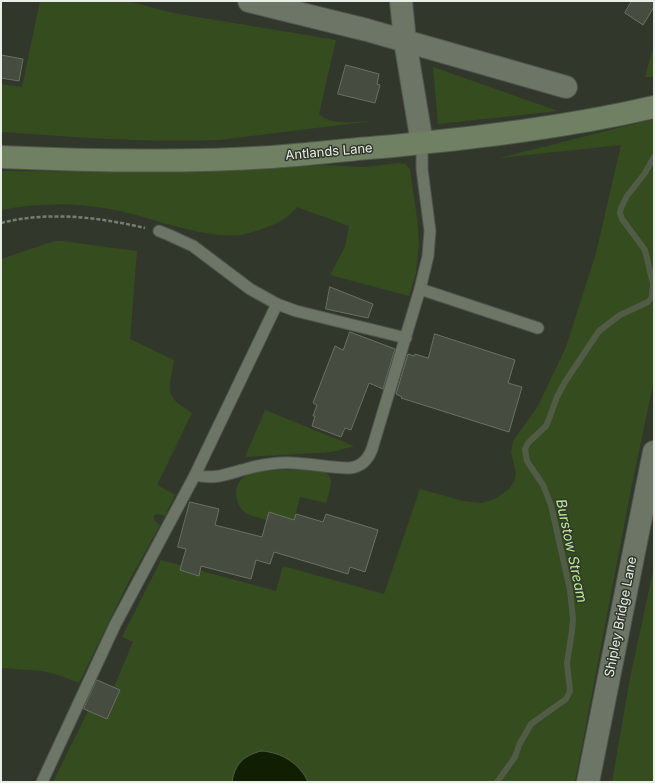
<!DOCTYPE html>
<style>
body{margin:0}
#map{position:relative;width:655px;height:783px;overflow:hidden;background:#31382b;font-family:Inter,sans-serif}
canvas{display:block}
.frame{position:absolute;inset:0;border:2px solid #e9eee6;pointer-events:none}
</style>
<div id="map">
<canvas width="655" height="783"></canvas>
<div class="frame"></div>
</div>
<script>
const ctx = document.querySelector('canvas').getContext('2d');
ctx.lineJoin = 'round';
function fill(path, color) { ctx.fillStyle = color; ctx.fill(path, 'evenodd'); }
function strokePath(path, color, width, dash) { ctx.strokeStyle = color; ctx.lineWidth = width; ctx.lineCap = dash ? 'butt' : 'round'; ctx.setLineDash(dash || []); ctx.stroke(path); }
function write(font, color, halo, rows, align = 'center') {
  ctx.font = font + ' Inter,sans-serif'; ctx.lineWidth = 3; ctx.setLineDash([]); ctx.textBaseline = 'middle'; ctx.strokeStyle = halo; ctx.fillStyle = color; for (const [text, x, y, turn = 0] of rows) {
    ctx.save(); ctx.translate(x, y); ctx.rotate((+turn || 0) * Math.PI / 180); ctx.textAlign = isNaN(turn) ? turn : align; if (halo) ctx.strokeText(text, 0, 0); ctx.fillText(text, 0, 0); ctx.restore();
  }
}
const green = new Path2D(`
 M40 1H128L173 13 336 40 319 114C332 127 356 121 373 121L219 140C146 143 74 137 1 132V84L22 87Z
 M654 44V77H645Z
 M433 67 558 111 438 124Z
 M654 119V380L632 484 575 782H53L88 711 107 719 120 690 114 687 133 642 122 637 161 560 276 591 283 566 384 594 420 489 463 501 482 503 495 499 509 489 514 482 516 474 511 452 513 441 538 406 566 347 596 253 621 145 499 158Z
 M398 163 406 164 410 170 417 218 419 244 416 273 409 296 330 275 345 247 349 226 297 207C290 216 280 222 270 226 260 230 250 233 241 235 200 239 150 216 110 209 74 202 36 203 1 210V171L193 172 323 165 365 167Z
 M54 241H62L137 251 130 339 174 360C169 391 163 395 192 413L157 485 175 495 165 516 157 514 154 516V520L160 525 129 581 79 683 61 676 44 671 1 668V259Z
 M265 410 354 446 332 452 245 457Z
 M296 470C305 470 330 467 331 481 331 488 328 496 326 503L300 497 294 520 269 512 267 520C260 518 251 516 246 513 232 503 233 480 249 474 263 469 281 470 296 470Z
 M654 567V782H612L630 678Z`);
const water = new Path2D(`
 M261 751C282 752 300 764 308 782H232C235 764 243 756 261 751Z`);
const stream = new Path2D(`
 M497 782 515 757 519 745 531 724 566 699 570 691 567 663 572 631 573 619 570 590 551 505 543 485 527 461 525 449 528 443 546 426 549 419 557 397 565 382 599 331 620 315 648 302 652 297 653 284 645 250 622 219 620 213 621 208 627 196 645 173 654 157`);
const building = new Path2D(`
 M632 1H654V7L643 25 625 13Z
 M1 55 23 59 19 81 1 78Z
 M346 65 379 74 377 84 380 85 375 103 338 94Z
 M330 287 373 304 368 318 326 309Z
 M350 332 395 349 383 389 369 383 351 430 345 428 341 437 312 426 315 416H313L317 405 313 403 335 346 343 350Z
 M435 334 515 360 508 383 522 387 509 432 401 398 402 397 396 394 408 354 414 356 415 354 428 358Z
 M190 502 219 509 215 525 262 537 269 512 294 520 296 514 323 522 326 514 378 530 365 572 350 567 348 574 274 552 270 564 256 560 251 579 201 566 199 576 180 570 186 549 178 547Z
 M97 680 120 690 107 719 84 709Z`);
const path = new Path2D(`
 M1 223C48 211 98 217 145 228`);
const service = new Path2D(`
 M422 143V169L430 231 428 256 420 289 538 328
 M159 231 169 235 193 246 250 289 277 304 195 475
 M277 304 296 311 406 338
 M42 782 115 625 195 475C215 480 226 474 246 469 256 466 267 464 279 463 302 461 325 468 349 468 361 467 368 460 372 449L420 289`);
const minor = new Path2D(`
 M249 1 367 30 405 41 422 143
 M401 1 405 41 566 87
 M588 782 654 452`);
const secondary = new Path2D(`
 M1 157C91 161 181 163 272 157 312 154 353 149 393 146 481 137 568 127 654 107`);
const streetNames = [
 ["Antlands Lane",329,152,-5],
 ["Shipley Bridge Lane",621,617,-79]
];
const waterNames = [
 ["Burstow Stream",571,551,78]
];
fill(green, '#354c1f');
fill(water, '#101e02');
strokePath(water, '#515c46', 1);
strokePath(stream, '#515c46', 6);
fill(building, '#464d40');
strokePath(building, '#697163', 1);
strokePath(service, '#4f554b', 13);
strokePath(minor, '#4f554b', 24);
strokePath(secondary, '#4f554b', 24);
strokePath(path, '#777e72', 2.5, [4, 2]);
strokePath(service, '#6d7567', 11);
strokePath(minor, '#6d7567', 22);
strokePath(secondary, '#708062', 22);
write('13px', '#e9eee6', '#31382b', streetNames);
write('italic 14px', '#bdea96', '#31382b', waterNames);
</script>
